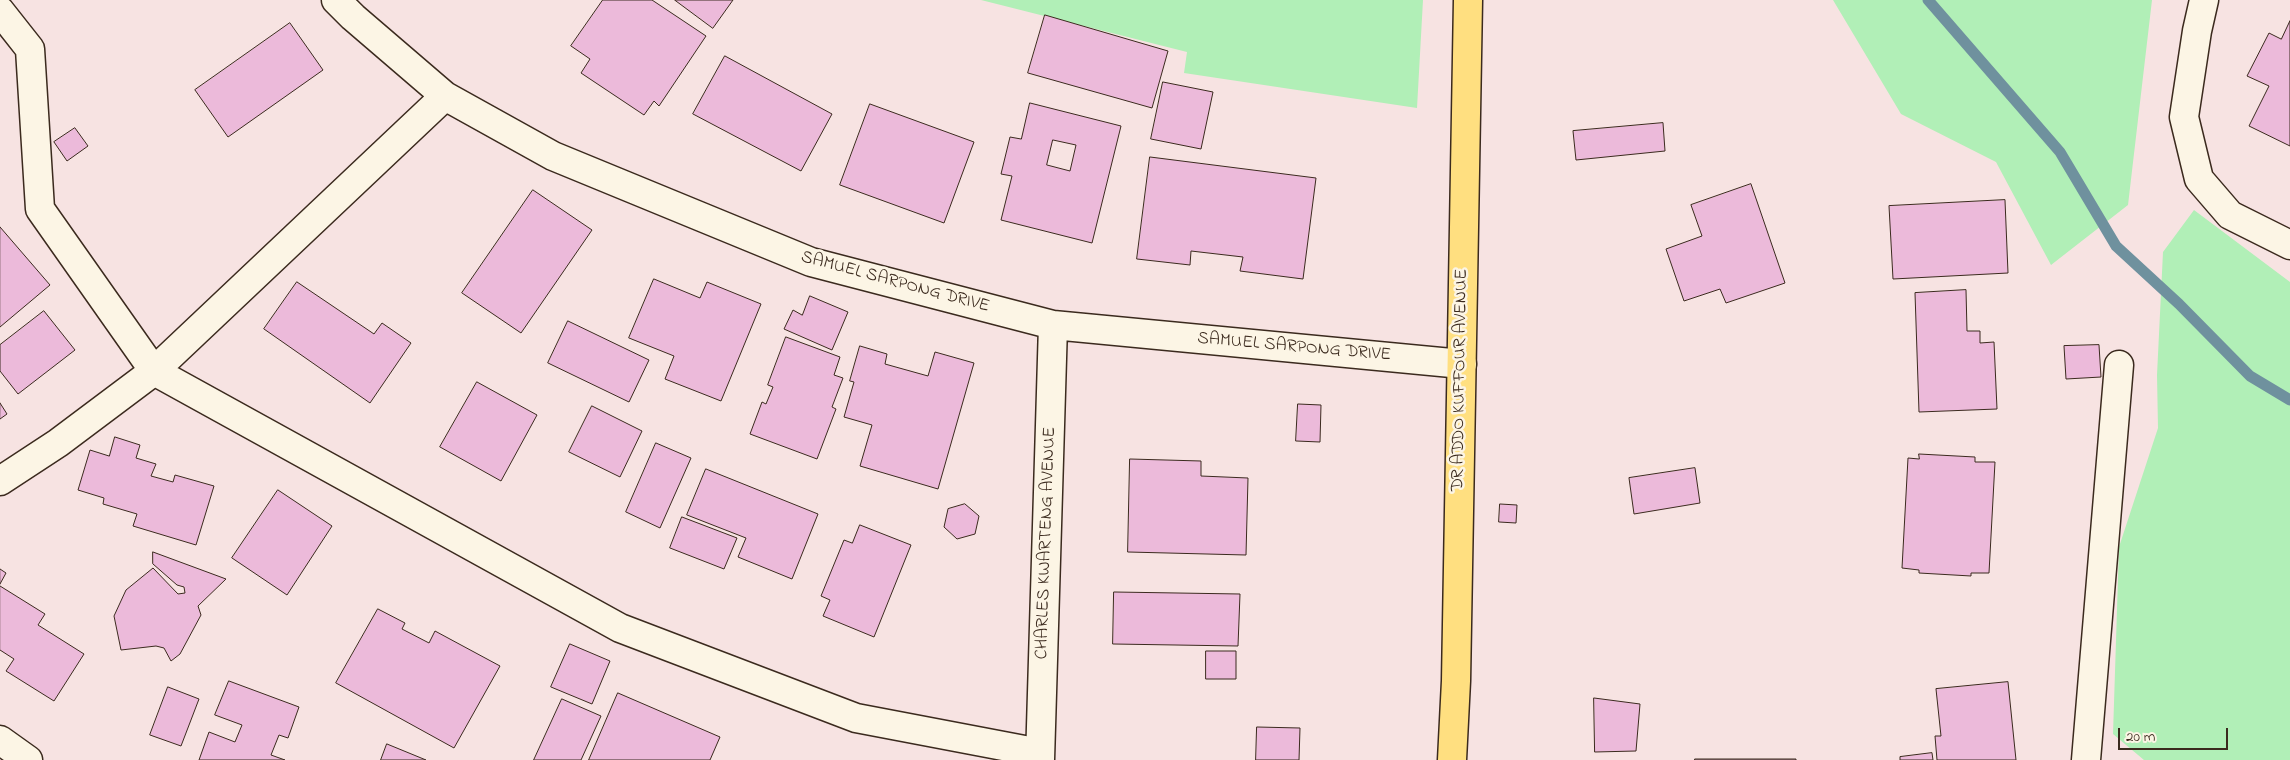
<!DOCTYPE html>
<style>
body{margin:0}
#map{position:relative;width:2290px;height:760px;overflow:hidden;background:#f7e3e2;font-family:"Indie Flower",sans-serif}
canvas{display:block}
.scale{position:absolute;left:2118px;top:728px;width:110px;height:22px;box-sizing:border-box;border:2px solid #3b2a1e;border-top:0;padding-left:6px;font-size:15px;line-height:18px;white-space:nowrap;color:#3b2a1e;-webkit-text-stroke:4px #fcf5e5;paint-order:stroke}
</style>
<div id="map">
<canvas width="2290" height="760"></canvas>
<div class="scale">20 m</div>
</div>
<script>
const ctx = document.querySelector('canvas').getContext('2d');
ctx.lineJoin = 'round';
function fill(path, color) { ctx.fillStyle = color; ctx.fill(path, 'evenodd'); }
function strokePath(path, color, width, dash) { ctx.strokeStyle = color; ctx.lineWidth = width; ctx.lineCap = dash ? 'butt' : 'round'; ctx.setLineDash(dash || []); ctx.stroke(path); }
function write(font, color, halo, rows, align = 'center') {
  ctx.font = font + ' "Indie Flower",sans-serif'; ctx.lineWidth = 5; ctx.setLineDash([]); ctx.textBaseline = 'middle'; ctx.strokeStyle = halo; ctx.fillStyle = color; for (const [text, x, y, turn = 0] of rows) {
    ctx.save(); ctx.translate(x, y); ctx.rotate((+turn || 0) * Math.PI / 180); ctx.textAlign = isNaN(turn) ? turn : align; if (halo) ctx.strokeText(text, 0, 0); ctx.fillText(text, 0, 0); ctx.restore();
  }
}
const green = new Path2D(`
 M981 0H1423L1417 108 1184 73 1187 52Z
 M1833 0H2152L2128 205 2051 265 1996 162 1901 114Z
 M2194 210 2290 282V760H2144L2113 734 2119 547 2158 428 2157 375 2163 252Z`);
const stream = new Path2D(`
 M1928 0 2060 152 2116 246 2179 304 2250 376 2290 400`);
const building = new Path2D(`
 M603 0H652L706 36 659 106 654 101 644 115 581 73 590 59 571 46Z
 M675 0H733L713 28Z
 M1045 15 1168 51 1152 108 1028 73Z
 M2290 21V146L2249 126 2269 86 2247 76 2269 33 2281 39Z
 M290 23 323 70 228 137 195 90Z
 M725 56 832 114 801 171 693 114Z
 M1163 82 1213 92 1201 149 1151 139Z
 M1030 103 1121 126 1092 243 1001 220 1012 176 1001 174 1010 137 1021 139ZM1053 140 1076 145 1070 171 1047 165Z
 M870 104 974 142 944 223 840 185Z
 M1663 123 1665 151 1576 160 1573 131Z
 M75 128 88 146 67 161 54 142Z
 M1150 157 1316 178 1303 279 1240 271 1243 257 1191 251 1190 265 1137 259Z
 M1751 184 1785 283 1726 303 1720 289 1684 301 1666 249 1702 236 1691 205Z
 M533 190 592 230 521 333 462 293Z
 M2005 200 2008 273 1893 279 1889 206Z
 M0 227 50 285 0 327Z
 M654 279 700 298 707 282 761 304 721 401 665 379 674 356 629 338Z
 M297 282 374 334 382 323 411 343 370 403 264 329Z
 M1966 290 1967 331H1980V343L1994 342 1997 409 1919 412 1915 293Z
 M810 296 848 312 832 350 784 329 793 310 802 315Z
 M44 311 75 350 18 394 0 371V345Z
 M568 321 649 360 629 402 548 363Z
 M786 337 840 357 834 375 843 378 832 407 836 409 817 459 750 434 762 402 766 404 773 387 768 385Z
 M2099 345 2101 377 2066 379 2064 346Z
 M860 346 887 354 885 364 928 376 935 352 974 363 938 489 860 466 872 425 844 417 854 382 850 381Z
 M477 382 537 415 501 481 440 447Z
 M0 403 7 414 0 419Z
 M1298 404 1321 405 1320 442 1296 441Z
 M592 406 642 431 620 477 569 452Z
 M115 437 140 445 136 458 156 464 151 476 173 482 175 475 214 486 196 545 133 526 137 514 103 504 104 498 78 490 90 450 109 456Z
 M656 443 691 458 660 528 626 512Z
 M1919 454 1975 457V462H1995L1989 573H1971V576L1919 573V570L1902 568 1908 458 1919 459Z
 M1130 459 1201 461V476L1248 478 1246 555 1128 552Z
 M1695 468 1700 503 1634 514 1629 478Z
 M706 469 818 514 792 579 738 557 746 538 687 515Z
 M278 490 332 526 287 595 232 558Z
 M965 504 979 516 975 534 957 539 944 527 948 509Z
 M1500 504 1517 505 1516 523 1499 522Z
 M682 517 737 538 724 569 670 548Z
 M860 525 911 545 874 637 823 616 830 600 821 596 844 540 852 543Z
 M153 552 226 579 198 606 201 615 180 654 171 661 164 648 156 646 121 650 114 616 126 590 153 568 178 594 185 593 184 587 177 585 153 564Z
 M0 569 6 573 0 584Z
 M0 586 45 614 38 625 84 654 54 701 6 671 14 659 0 650Z
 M1114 592 1240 594 1238 646 1113 644Z
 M378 609 405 623 402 629 429 643 435 631 500 666 454 748 336 683Z
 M570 644 610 661 592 704 551 687Z
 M1206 651H1236V679H1206Z
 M229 681 299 707 288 738 279 735 271 755 285 760H199L209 732 235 742 242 725 215 715Z
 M2008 682 2016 760H1937L1935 736H1941L1936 689Z
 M168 687 199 699 181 746 150 735Z
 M618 693 720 737 710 760H589Z
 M1594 698 1640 704 1636 751 1595 752Z
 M562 699 601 716 581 760H534Z
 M1257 727 1300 728 1299 760H1256Z
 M387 744 426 760H381Z
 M1932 753 1933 760H1900V757Z
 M1695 759H1796V760H1695Z`);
const minor = new Path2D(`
 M336 0 353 17 445 96 553 156 811 262 1053 325 1462 364
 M2204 0 2197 31 2184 117 2199 179 2230 215 2290 245
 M0 11 30 49 40 209 154 371 620 628 856 718 1040 753
 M0 481 58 443 154 371 445 96
 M0 740 28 760
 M1040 760 1053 325
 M2086 760 2119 365`);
const major = new Path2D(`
 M1452 760 1456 681 1468 0`);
const streetNames = [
 ["SAMUEL SARPONG DRIVE",895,283,15],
 ["SAMUEL SARPONG DRIVE",1294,348,5],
 ["DR ADDO KUFFOUR AVENUE",1461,380,-89],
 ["CHARLES KWARTENG AVENUE",1047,543,-88]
];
fill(green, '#b1efb7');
strokePath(stream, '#6f919e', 11);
fill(building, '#ecbada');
strokePath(building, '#3b2a1e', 1);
strokePath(minor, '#3b2a1e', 31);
strokePath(major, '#3b2a1e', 31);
strokePath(minor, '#fcf5e5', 28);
strokePath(major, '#ffdf80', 28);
write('18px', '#3b2a1e', '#fcf5e5', streetNames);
</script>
